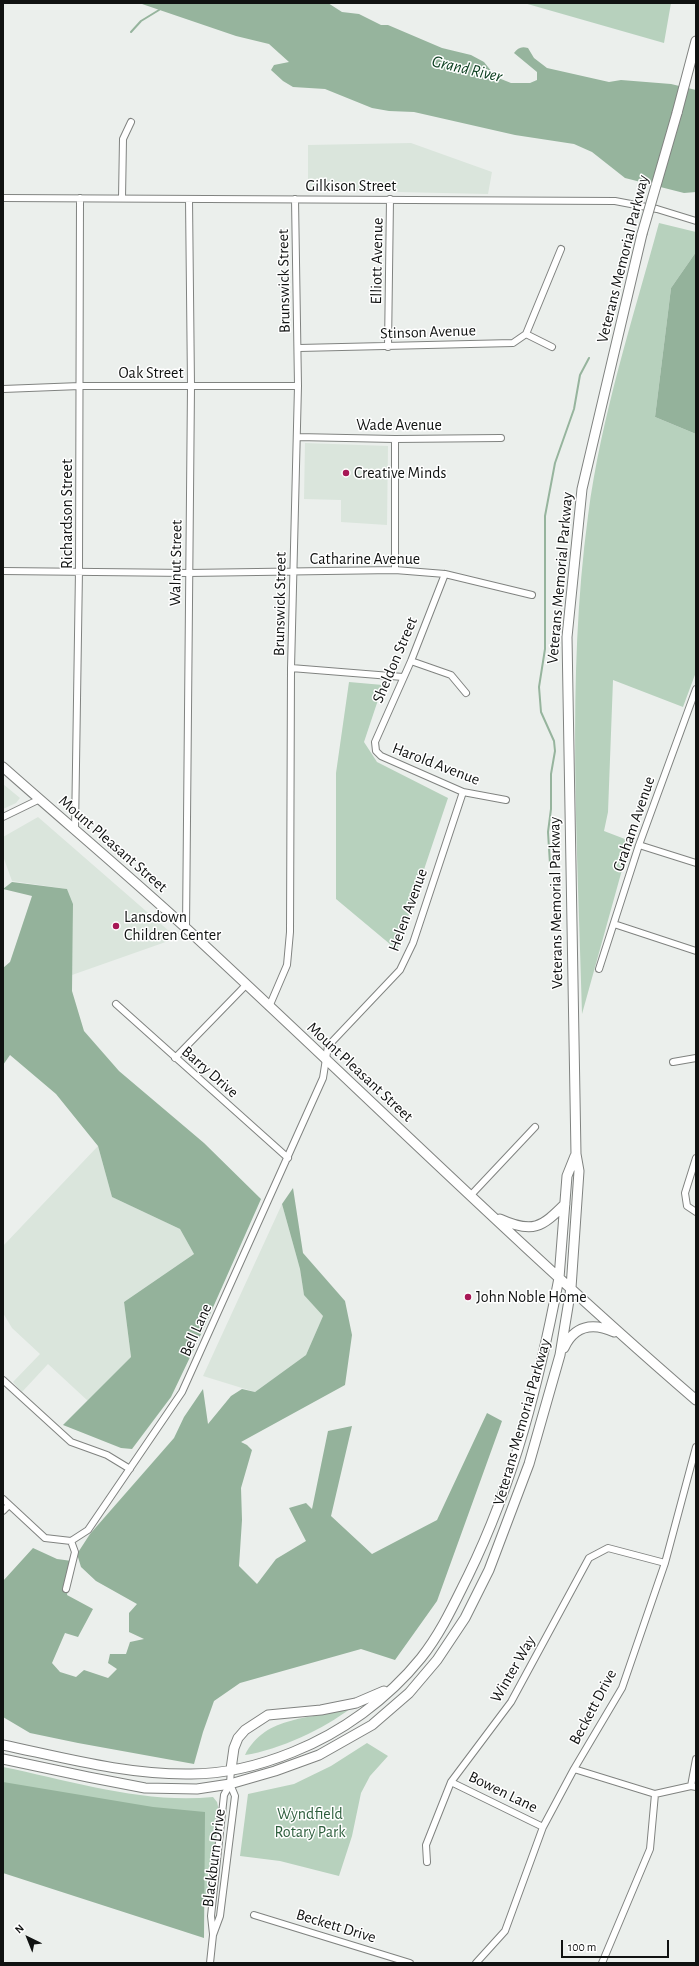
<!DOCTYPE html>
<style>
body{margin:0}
#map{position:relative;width:699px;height:1966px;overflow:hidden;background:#ebefec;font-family:"Alegreya Sans",sans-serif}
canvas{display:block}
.frame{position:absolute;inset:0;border:4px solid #101211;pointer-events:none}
.north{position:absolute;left:8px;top:1918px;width:40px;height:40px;-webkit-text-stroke:3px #fff;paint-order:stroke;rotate:317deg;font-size:11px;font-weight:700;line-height:16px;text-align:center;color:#101211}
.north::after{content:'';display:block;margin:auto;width:14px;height:18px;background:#101211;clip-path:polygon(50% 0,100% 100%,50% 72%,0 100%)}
.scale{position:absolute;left:561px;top:1940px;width:108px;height:18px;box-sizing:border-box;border:2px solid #101211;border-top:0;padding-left:5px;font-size:12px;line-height:14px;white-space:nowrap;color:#101211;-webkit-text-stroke:3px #fff;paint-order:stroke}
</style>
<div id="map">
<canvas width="699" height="1966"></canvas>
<div class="frame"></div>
<div class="north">N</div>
<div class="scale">100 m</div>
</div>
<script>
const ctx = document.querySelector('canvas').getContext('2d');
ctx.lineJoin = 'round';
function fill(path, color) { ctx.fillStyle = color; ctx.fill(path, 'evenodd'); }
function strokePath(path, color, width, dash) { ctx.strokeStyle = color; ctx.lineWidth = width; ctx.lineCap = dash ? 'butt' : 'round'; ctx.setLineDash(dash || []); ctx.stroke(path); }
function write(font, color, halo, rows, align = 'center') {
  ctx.font = font + ' "Alegreya Sans",sans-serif'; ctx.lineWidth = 3; ctx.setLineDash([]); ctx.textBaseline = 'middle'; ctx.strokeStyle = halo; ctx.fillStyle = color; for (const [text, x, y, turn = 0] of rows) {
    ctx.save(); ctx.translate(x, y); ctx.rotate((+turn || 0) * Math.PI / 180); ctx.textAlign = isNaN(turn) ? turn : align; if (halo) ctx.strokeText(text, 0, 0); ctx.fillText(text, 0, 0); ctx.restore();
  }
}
const built = new Path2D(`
 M411 143 492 172 488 194 308 190V145Z
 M305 443 388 446 387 525 341 522V500L304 499Z
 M3 784 20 798 16 803 3 809Z
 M38 817 177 938 72 975 73 904 67 889 12 881 3 856V837Z
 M98 1146 112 1197 180 1229 194 1254 124 1302 131 1357 88 1401 48 1364 22 1392 13 1382 40 1354 12 1328 3 1313V1246Z
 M282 1204 300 1269 304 1294 323 1316 306 1355 255 1392 203 1376Z`);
const green = new Path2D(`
 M524 3H671L664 43Z
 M659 223 696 232V252L671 288 655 417 696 434V672L683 707 613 680 608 812 604 831 630 841 582 1014C578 850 566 678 588 516 601 416 633 319 659 223Z
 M349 682 383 685 364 742 377 762 448 798 397 950 336 899V773Z
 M351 1708C324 1729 279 1750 245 1755 266 1714 312 1720 351 1708Z
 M367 1743 388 1756 370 1776 361 1793 352 1836 339 1876 280 1861 240 1856 248 1794 294 1784 331 1766Z
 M3 1767C72 1781 143 1804 213 1797L217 1802 219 1811 210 1900 3 1844Z`);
const forest = new Path2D(`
 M696 252V434L655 417 671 288Z
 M12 882 67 889 73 904 72 991 84 1031 119 1071 204 1143 261 1199 203 1330 171 1397 132 1449 121 1448 63 1425 131 1357 124 1302 194 1254 180 1229 112 1197 98 1146 56 1094 10 1055 3 1065V968L10 962 32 896 3 889Z
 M293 1188 303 1253 345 1301 352 1335 345 1385 241 1442 247 1445 252 1450 241 1488 242 1520 239 1566 257 1584 276 1559 306 1541 289 1508 306 1503 312 1509 328 1431 352 1426 331 1516 372 1554 437 1520 487 1413 502 1421 437 1601 395 1660 361 1649 240 1683 214 1701 203 1732 194 1764 78 1743 30 1733 3 1717V1581L33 1548 57 1559 72 1561 67 1595 93 1609 78 1637 65 1633 52 1663 60 1672 76 1677 84 1670 108 1678 117 1669 108 1663 110 1654H126L130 1642 144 1639 129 1632V1613L137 1604 96 1581 81 1567 77 1554 90 1534 174 1438 184 1417 203 1389 208 1424 231 1396 242 1389 255 1392 306 1355 323 1316 304 1295 300 1269 282 1204Z
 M3 1782 153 1807 205 1812 204 1938 3 1873Z`);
const water = new Path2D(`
 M130 3H328L342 12 359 14 381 25H388L442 48 471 55 484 62 496 77 511 83H530L537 80V72L514 53C518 48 521 46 528 48L534 58 547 68 609 82 621 80 671 84 696 90V192L684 193 625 178 592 152 574 144 515 135 414 112 389 111 372 108 325 89 293 87 283 81 271 70 274 65 289 62 269 44 236 36 142 4Z`);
const stream = new Path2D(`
 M131 32 141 21 159 10
 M550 864 548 832 551 809V774L555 751 554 741 541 712 539 687 545 649V516L555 463 574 409 580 375 589 358`);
const minor = new Path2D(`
 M3 198 615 201 657 209 696 221
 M122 198 123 139 131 122
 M526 334 561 249
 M388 347 390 199
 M299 348 513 343 526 334 552 347
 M3 389 80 386H298
 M297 437 395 439 501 438
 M395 439V570
 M3 571 188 573 395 570 445 574 532 595
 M445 574 411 661 375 742 376 751 381 756 463 792 506 800
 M411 661 451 675 466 693
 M291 668 403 677
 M3 817 40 799
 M75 830 79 570 80 198
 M639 845 696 863
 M614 924 696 951
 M186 928 191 386 189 199
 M599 969 639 845 696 689
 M116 1004 288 1158
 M269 1007 287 965 290 932 291 668 298 386 295 199
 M175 1058 246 985
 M673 1062 696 1058
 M696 1158 685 1193 687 1206 696 1212
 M471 1195 535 1127
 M3 1380 71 1442 107 1455 130 1469
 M3 1499 45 1538 71 1541
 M3 1511 9 1505
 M71 1541 88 1530 182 1392 323 1078 328 1046 400 970 413 943 463 792
 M66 1589 75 1552 71 1541
 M574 1769 655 1794 691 1786 696 1787
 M451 1782 543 1827
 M691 1786 696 1759
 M427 1862 426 1845 451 1782 511 1702 589 1558 608 1548 665 1563
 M254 1915 410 1963
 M213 1934 211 1916 224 1795 230 1784 231 1769
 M210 1963 213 1935 220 1916 235 1796 230 1784
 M476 1963 505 1931 543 1827 574 1769 622 1688 665 1563 696 1447
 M602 1963 650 1849 655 1794`);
const secondary = new Path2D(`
 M677 113 696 41
 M3 767C64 821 127 874 187 929 357 1086 521 1249 696 1400
 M500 1219C533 1234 542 1227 565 1204
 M564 1348C574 1326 592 1322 614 1332
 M3 1745C65 1758 127 1775 191 1774 225 1774 261 1765 293 1752 341 1733 388 1699 421 1658 441 1633 454 1604 468 1576 515 1480 539 1382 559 1278L567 1176 575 1156
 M3 1759 88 1777 145 1788 197 1789 230 1784 275 1771 319 1755 372 1725 409 1693 437 1660 465 1618 489 1570 529 1464 560 1355 571 1288 579 1171 576 1154 567 637 582 489 642 234
 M231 1769 234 1748 238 1738 245 1730 268 1715 321 1710 356 1703 384 1691`);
const secondaryBridge = new Path2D(`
 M642 234 677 113`);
const markers = [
 [346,473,4,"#a71755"],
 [116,926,4,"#a71755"],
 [468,1297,4,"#a71755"]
];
const streetNames = [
 ["Gilkison Street",351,186],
 ["Veterans Memorial Parkway",623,259,-76],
 ["Elliott Avenue",377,261,-89],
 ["Brunswick Street",284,281,-91],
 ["Stinson Avenue",428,332,-2],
 ["Oak Street",151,373],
 ["Wade Avenue",399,425],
 ["Richardson Street",67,514,-90],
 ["Catharine Avenue",365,559],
 ["Walnut Street",176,563,-89],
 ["Veterans Memorial Parkway",560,578,-85],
 ["Brunswick Street",280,604,-89],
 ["Sheldon Street",395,660,-67],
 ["Harold Avenue",436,764,21],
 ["Graham Avenue",634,824,-71],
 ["Mount Pleasant Street",113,844,41],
 ["Veterans Memorial Parkway",556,903,-91],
 ["Helen Avenue",408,910,-70],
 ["Barry Drive",210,1072,41],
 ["Mount Pleasant Street",360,1072,43],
 ["Bell Lane",196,1330,-66],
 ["Veterans Memorial Parkway",522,1422,-74],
 ["Winter Way",513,1669,-60],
 ["Beckett Drive",593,1707,-62],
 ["Bowen Lane",503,1792,26],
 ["Blackburn Drive",214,1858,-83],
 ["Beckett Drive",336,1926,17]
];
const poiNames = [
 ["Creative Minds",354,473],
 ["Lansdown",124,917],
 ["Children Center",124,935],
 ["John Noble Home",476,1297]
];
const parkNames = [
 ["Wyndfield",310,1814],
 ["Rotary Park",310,1832]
];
const waterNames = [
 ["Grand River",467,69,13]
];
fill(built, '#dae5dc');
fill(green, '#b7d1bd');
fill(forest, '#94b29b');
fill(water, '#96b49d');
strokePath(stream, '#96b49d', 2);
strokePath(minor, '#808380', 8);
strokePath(secondary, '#808380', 11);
strokePath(minor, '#fff', 6);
strokePath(secondary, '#fff', 9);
strokePath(secondaryBridge, '#808380', 11, []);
strokePath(secondaryBridge, '#fff', 9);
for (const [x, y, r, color] of markers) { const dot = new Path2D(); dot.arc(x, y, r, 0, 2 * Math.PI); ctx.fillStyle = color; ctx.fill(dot); strokePath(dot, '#fff', 1.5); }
write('16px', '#101211', '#fff', streetNames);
write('16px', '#101211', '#fff', poiNames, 'left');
write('16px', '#2e5e3d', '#fff', parkNames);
write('italic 17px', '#0d4021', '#fff', waterNames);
</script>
